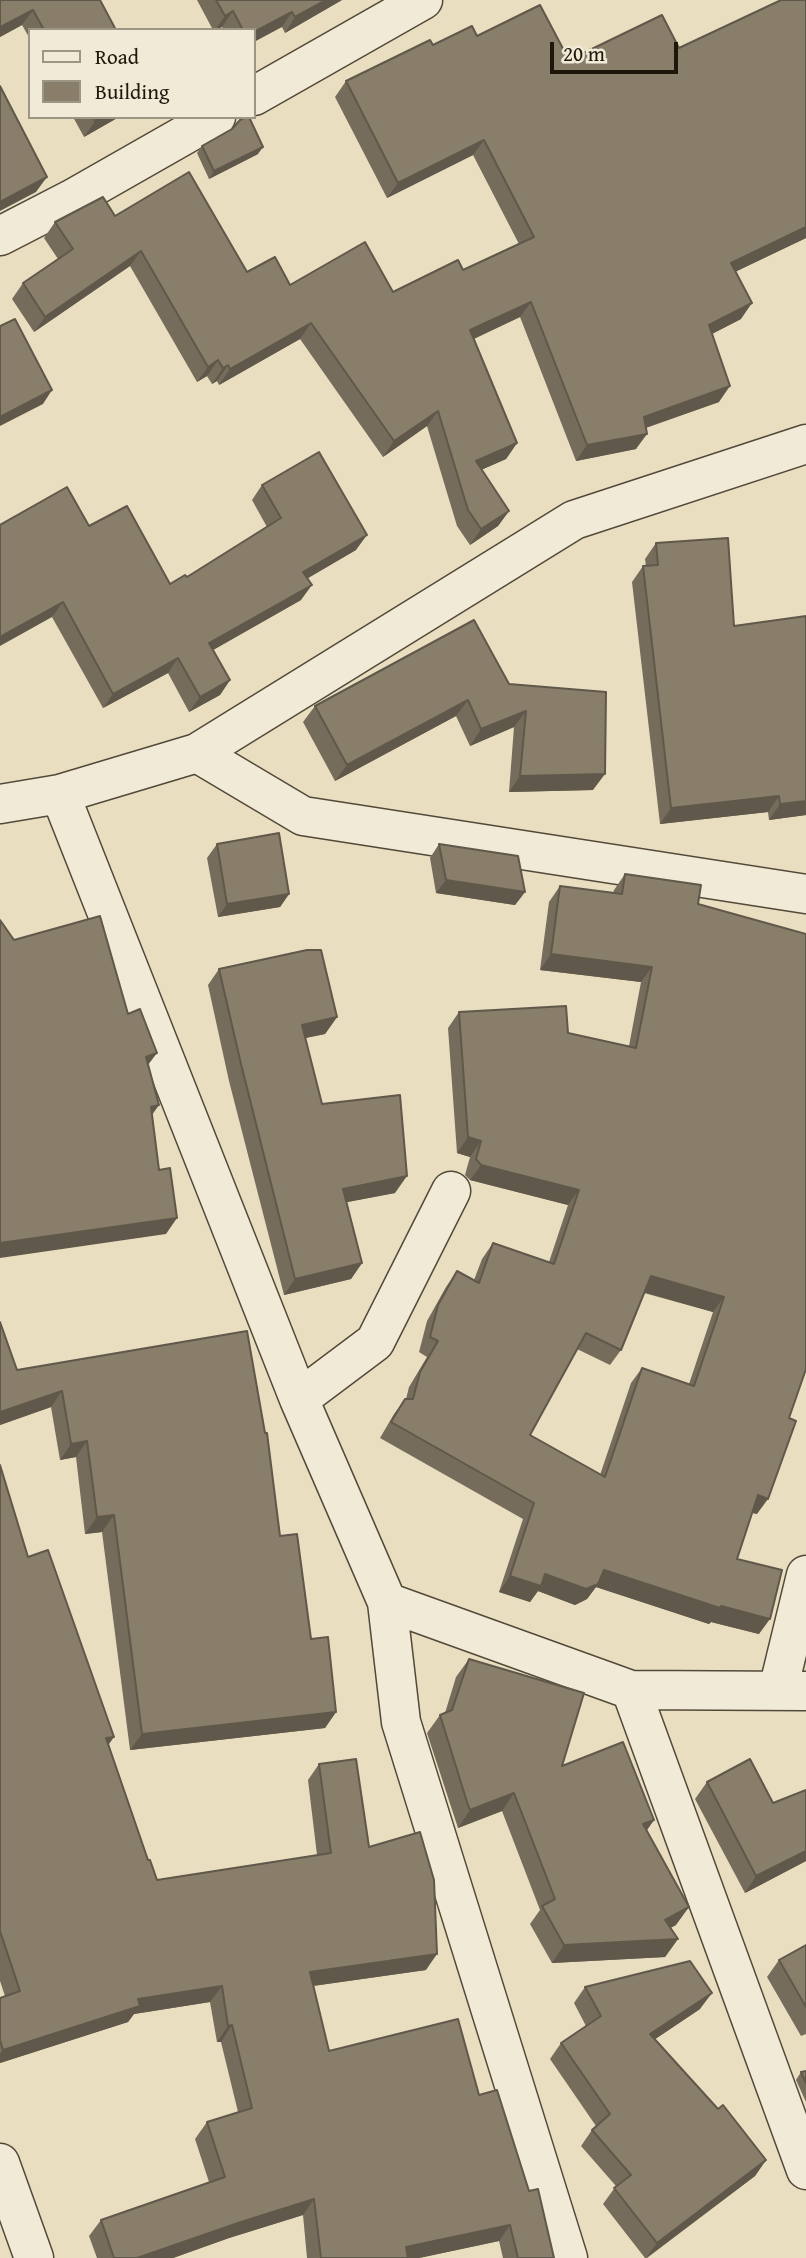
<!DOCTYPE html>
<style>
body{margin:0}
#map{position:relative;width:806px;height:2258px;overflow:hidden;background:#eadec0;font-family:"Gentium Book Plus",serif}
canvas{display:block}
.legend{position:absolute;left:28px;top:28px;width:228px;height:91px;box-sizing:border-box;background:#f1ead6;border:2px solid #9d9685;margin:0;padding:9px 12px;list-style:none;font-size:21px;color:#1f170c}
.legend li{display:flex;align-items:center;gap:14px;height:35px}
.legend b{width:35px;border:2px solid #9d9685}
.scale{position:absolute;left:550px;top:42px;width:128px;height:32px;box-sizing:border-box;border:4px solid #1f170c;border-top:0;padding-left:9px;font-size:21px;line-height:24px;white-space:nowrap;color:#1f170c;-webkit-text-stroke:5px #f1ead6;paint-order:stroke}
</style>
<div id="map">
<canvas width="806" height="2258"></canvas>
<ul class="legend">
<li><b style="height:9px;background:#f1ead6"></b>Road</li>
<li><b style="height:19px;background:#897e6a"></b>Building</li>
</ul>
<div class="scale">20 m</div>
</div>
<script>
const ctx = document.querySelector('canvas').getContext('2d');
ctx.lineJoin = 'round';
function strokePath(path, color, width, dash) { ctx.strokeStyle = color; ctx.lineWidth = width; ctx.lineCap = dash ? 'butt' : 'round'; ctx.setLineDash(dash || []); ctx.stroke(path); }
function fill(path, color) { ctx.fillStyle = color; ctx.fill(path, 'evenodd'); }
const street = new Path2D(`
 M254 96 423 0
 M0 236 72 199 216 117
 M197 753 303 816 806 894
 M60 794 299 1399 387 1602 401 1722 568 2258
 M0 804 60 794 197 753 574 520 806 444
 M299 1399 375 1342 451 1191
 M387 1602 631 1690 806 1691
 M631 1690 806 2170
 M778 1690 806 1575
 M0 2163 34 2258`);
const wall = new Path2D(`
 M0 0 116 30H30V39L22 25 0 37Z
 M197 0H342L285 33 282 27 254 30H224L222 27 216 30H213Z
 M477 36 569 60 679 48 806 238 735 272 741 319 712 334 719 402 646 428 636 449 576 461 520 317 474 339 517 443 506 459 481 470 509 511 498 526 470 545 457 526 427 426 383 457 300 339 219 385 217 381 212 384 207 376 197 382 130 266 34 332 12 299 23 283 58 259 44 238 55 222 115 216 247 272 290 285 393 292 463 270 519 244 473 155 387 198 335 97 346 81 433 45Z
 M73 117H119L84 137Z
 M202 146 258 154 209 179 197 153Z
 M262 485 356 550 307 578 301 600 213 650 230 680 220 695 189 712 168 673 103 708 52 617 89 526 170 584 187 577 267 527 252 500Z
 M656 543 734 626 806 815 769 820 768 812 660 824 632 582 643 566H646L645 559Z
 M509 684 593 790 509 792 514 727 470 746 456 716 335 781 303 722 315 706Z
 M217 844 289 894 280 907 218 917 207 858Z
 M439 844 525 892 515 905 436 893 430 858Z
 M625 874 698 904 757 1514 752 1513 737 1559 759 1634 711 1622 709 1624 596 1587 587 1599 575 1605 538 1591 530 1602 499 1592 523 1519 380 1438 394 1414 405 1399H406L409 1387 427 1357 419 1352 427 1321 446 1287 457 1271 474 1280 482 1259 493 1243 549 1262 568 1205 470 1180 465 1175 470 1157 457 1153 448 1028 459 1012 629 1046 641 982 540 970 549 902 560 886 613 893 614 890ZM644 1293 713 1312 689 1384 642 1368 631 1383 600 1475 530 1435 577 1349 610 1365 621 1350Z
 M219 969 337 1017 325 1034 305 1038 322 1104 395 1193 347 1202 362 1263 351 1279 284 1295 229 1081 208 985Z
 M0 1322 17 1370 247 1331 280 1536 311 1639 336 1712 325 1728 130 1750 102 1532 85 1534 76 1457 60 1460 51 1407 0 1425Z
 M0 1465 28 1557 109 1745 148 1860 157 1880 317 1855 308 1780 319 1764 369 1847 426 1970 313 1986 329 2051 479 2095 529 2191 554 2258H503L499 2241 419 2258H307L303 2215 229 2238 173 2258H97L89 2236 101 2220 209 2182 195 2139 207 2122 238 2112 221 2042H217L210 2002 134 2014 128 2022 0 2063V1998L5 1996 0 1981Z
 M469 1659 562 1766 654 1820 647 1830 676 1925 670 1928 678 1939 665 1957 552 1963 530 1924 540 1910 502 1811 458 1828 427 1733 440 1715 445 1713 456 1677Z
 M707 1782 773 1803 806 1790V1861L745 1893 695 1799Z
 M806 1945V2034L801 2036 767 1977 779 1960Z
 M585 1987 700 2009 655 2039 718 2109 766 2160 755 2176 647 2258H645L603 2204 616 2186 581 2146 592 2130 596 2126 550 2059 561 2043 586 2026 574 2003Z
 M806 2071V2102L796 2080 801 2072Z`);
const shadedWall = new Path2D(`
 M326 0H342L285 33 295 17Z
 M33 10 22 25 0 37V27Z
 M233 11 222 27 215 30 225 16Z
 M292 12 282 27 254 42V32Z
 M102 117H119L84 137 95 121Z
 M484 140 473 155 387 198 398 183Z
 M263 147 258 154 209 179 214 171Z
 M47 177 36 192 0 211V202Z
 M806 227V238L720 279 731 263Z
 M141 251 130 266 34 332 45 317Z
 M531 302 520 317 460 345 470 330Z
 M752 303 741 319 698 341 709 325Z
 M311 323 300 339 219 385 230 369Z
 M218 360 207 376 197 382 208 367Z
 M228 365 217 381 212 384 223 368Z
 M730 386 719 402 633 432 644 417Z
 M52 390 43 404 0 426V417Z
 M438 411 427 426 383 457 394 441Z
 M647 434 636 449 576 461 587 445Z
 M517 443 506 459 465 477 476 461Z
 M509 511 498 526 470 545 481 529Z
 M367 535 356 550 293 587 303 572Z
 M312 585 301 600 199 658 209 643Z
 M63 602 52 617 0 646V637Z
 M178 658 168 673 103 708 113 694Z
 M230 680 220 695 189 712 200 697Z
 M468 700 456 716 335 781 347 765Z
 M526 711 514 727 470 746 481 729Z
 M605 774 593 790 509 792 520 776Z
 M779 796 768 812 660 824 671 808Z
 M806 801V815L769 820 780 804Z
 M446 880 525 892 515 905 436 893Z
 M289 894 280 907 218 917 227 904Z
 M551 954 652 967 641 982 540 970Z
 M337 1017 325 1034 291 1041 302 1025Z
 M157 1053 145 1069 146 1057Z
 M159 1105 147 1122 151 1107Z
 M468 1137 481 1141 470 1157 457 1153Z
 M481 1165 579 1190 568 1205 470 1180Z
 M407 1176 395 1193 332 1205 343 1189Z
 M177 1218 166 1234 0 1258V1243Z
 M362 1263 351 1279 284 1295 295 1279Z
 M651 1276 724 1297 713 1312 640 1291Z
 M62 1391 51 1407 0 1425V1412Z
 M87 1441 76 1457 60 1460 71 1444Z
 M758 1495 768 1499 757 1514 747 1511Z
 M114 1515 102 1532 85 1534 97 1517Z
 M604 1570 721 1606 770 1619 759 1634 711 1622 709 1624 596 1587 587 1599 575 1605 538 1591 530 1602 499 1592 510 1576Z
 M336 1712 325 1728 130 1750 142 1734Z
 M114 1737 102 1754 106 1738Z
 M514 1793 502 1811 458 1828 470 1810Z
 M654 1820 641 1838 643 1824Z
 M806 1851V1861L745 1893 756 1876Z
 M689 1907 676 1925 652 1938 665 1920Z
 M678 1939 665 1957 552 1963 564 1945Z
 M437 1954 426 1970 298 1988 310 1972Z
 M222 1986 210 2002 134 2014 128 2022 0 2063V2054L3 2050 138 1999Z
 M712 1993 700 2009 639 2050 650 2034Z
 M232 2025 221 2042H217L228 2026Z
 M766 2160 755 2176 646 2258 657 2243Z
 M314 2199 303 2215 229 2238 173 2258H137L241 2222Z
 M510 2225 499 2241 419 2258H399L406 2247Z`);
const building = new Path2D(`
 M0 0H100L116 30H44L33 10 0 27Z
 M216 0H326L295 17 292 12 254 32V30H243L233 11 225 16Z
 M781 0H806V227L731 263 752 303 709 325 730 386 644 417 647 434 587 445 531 302 470 330 517 443 476 461 509 511 481 529 468 510 438 411 394 441 311 323 230 369 228 365 223 368 218 360 208 367 141 251 45 317 23 283 73 249 55 222 103 197 115 216 189 172 247 272 275 257 290 285 365 242 393 292 458 260 463 270 534 237 484 140 398 183 346 81 430 40 433 45 472 26 477 36 540 5 569 60 662 15 679 48Z
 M0 86 47 177 0 202Z
 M93 117H102L95 121Z
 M246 117H249L263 147 214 171 202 146 232 129 240 120Z
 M15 319 52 390 0 417V326Z
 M319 452 367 535 303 572 312 585 209 643 230 680 200 697 178 658 113 694 63 602 0 637V525L67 487 89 526 127 506 170 584 185 575 187 577 281 518 262 485Z
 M728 538 734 626 806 616V801L780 804 779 796 671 808 643 566 658 565 656 543Z
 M474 620 509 684 606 692 605 774 520 776 526 711 481 729 468 700 347 765 315 706Z
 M279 833 289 894 227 904 217 844Z
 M439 844 518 856 525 892 446 880Z
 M625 874 701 885 698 904 806 934V1369L789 1418 796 1421 768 1499 758 1495 737 1559 782 1570 770 1619 721 1606 720 1608 604 1570 598 1584 586 1589 545 1574 541 1586 510 1576 534 1503 391 1422 405 1399H413L420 1372 438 1341 430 1337 438 1305 457 1271 479 1283 493 1243 554 1264 579 1190 481 1165 476 1159 481 1141 468 1137 459 1012 566 1006 568 1033 636 1048 652 967 551 954 560 886 622 894ZM651 1276 724 1297 694 1386 642 1368 605 1477 530 1435 586 1333 621 1350Z
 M100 916 128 1014 140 1009 157 1053 146 1057 159 1105 151 1107 159 1170 170 1168 177 1218 0 1243V920L14 940Z
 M307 950H321L337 1017 302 1025 322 1104 400 1095 407 1176 343 1189 362 1263 295 1279 241 1064 219 969Z
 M0 1322 17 1370 247 1331 265 1433H267L280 1536 297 1534 311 1639 328 1637 336 1712 142 1734 114 1515 97 1517 87 1441 71 1444 62 1391 0 1412Z
 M0 1465 28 1557 48 1550 114 1737 106 1738 148 1860H150L157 1880 331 1853 319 1764 356 1759 369 1847 420 1832 434 1880 437 1954 310 1972 329 2051 458 2019 479 2095 497 2090 529 2191 538 2189 554 2258H518L510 2225 406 2247 408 2258H321L314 2199 241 2222 137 2258H114L101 2220 225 2177 207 2122 252 2108 232 2025 228 2026 222 1986 138 1999 140 2006 3 2050 0 2040V1998L20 1991 0 1931Z
 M469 1659 584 1693 562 1766 623 1742 654 1820 643 1824 689 1907 665 1920 678 1939 564 1945 542 1906 555 1899 514 1793 470 1810 467 1802 440 1715 452 1710Z
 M750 1759 773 1803 806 1790V1851L756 1876 707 1782Z
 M806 1945V2007L779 1960Z
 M690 1961 712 1993 650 2034 718 2109 723 2105 766 2160 657 2243 614 2188 631 2175 592 2130 610 2114 561 2043 601 2016 585 1987Z
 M806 2071V2083L801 2072Z`);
strokePath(street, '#524939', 41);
strokePath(street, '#f1ead6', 38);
fill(wall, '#766c5b');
fill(shadedWall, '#60584a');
fill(building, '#897e6a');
strokePath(building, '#60584a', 2);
</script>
